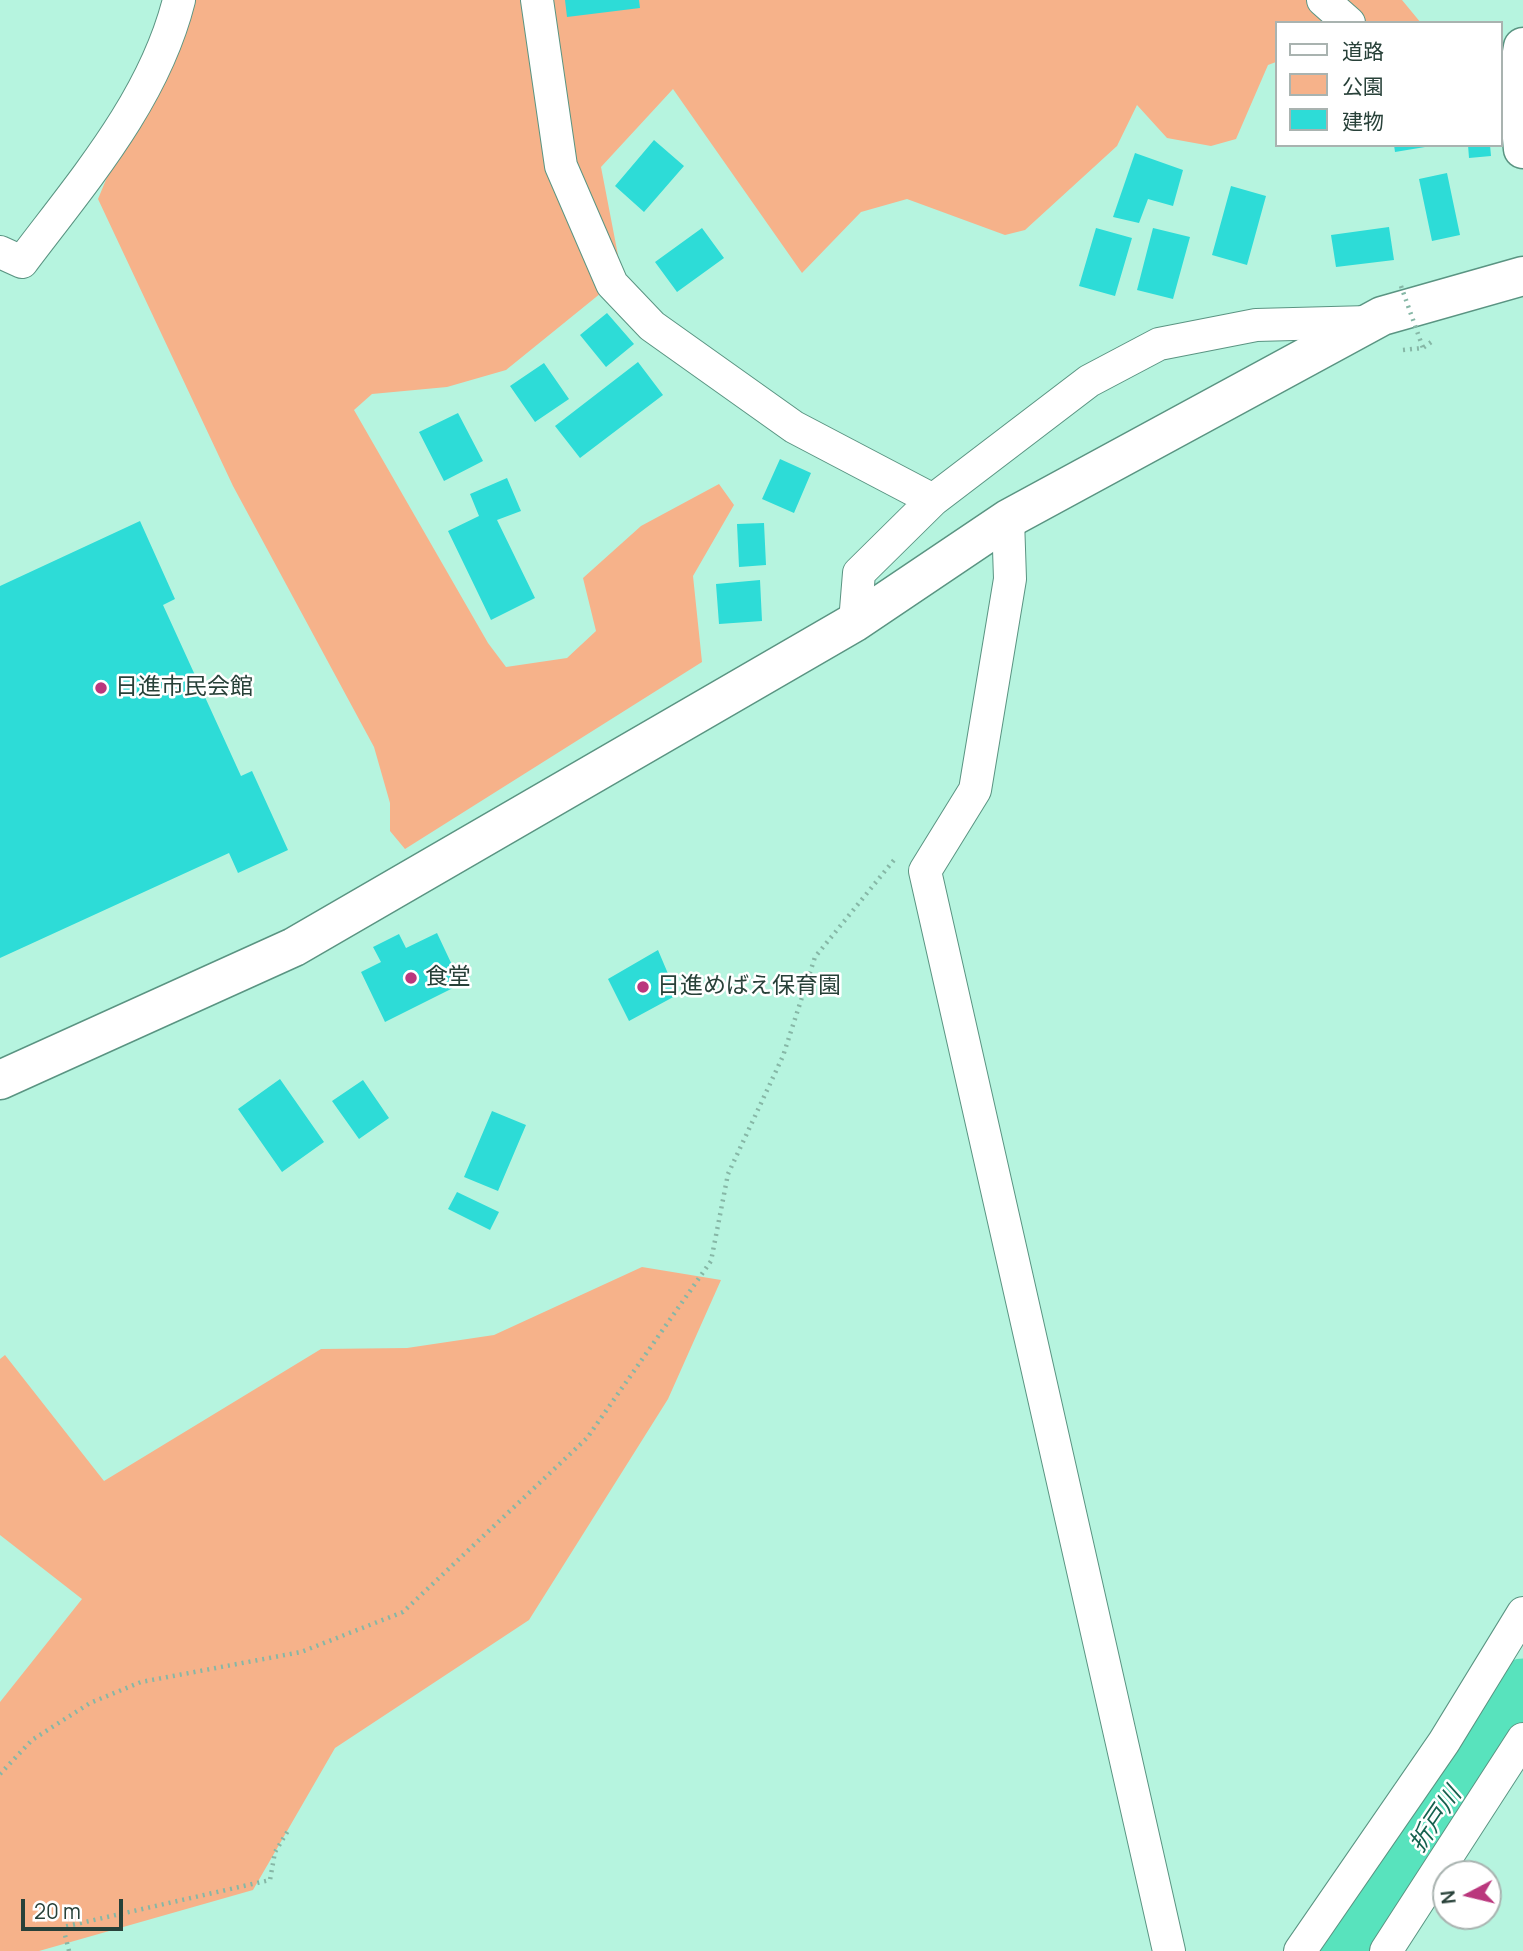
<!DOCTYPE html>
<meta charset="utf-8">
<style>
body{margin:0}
#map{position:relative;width:1523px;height:1951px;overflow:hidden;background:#b6f4df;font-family:Manrope,"Noto Sans JP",sans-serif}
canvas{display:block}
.legend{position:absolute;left:1275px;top:21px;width:228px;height:126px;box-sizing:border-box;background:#fff;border:2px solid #a9b3b0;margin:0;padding:9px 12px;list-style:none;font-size:21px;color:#284139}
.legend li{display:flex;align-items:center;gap:14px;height:35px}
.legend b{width:35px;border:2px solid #a9b3b0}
.north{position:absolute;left:1432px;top:1860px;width:70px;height:70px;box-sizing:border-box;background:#fff;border:2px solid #a9b3b0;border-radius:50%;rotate:263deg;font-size:19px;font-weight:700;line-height:28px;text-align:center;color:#284139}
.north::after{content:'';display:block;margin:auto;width:24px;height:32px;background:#ba377d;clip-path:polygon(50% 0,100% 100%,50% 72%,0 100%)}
.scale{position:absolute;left:21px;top:1899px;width:102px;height:32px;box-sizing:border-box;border:4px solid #284139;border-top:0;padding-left:9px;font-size:21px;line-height:24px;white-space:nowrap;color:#284139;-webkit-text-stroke:5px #fff;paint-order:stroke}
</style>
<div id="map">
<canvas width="1523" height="1951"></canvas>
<ul class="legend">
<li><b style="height:9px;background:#fff"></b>道路</li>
<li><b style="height:19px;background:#f6b28a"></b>公園</li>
<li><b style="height:19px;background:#2ddcd7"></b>建物</li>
</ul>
<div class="north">N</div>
<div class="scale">20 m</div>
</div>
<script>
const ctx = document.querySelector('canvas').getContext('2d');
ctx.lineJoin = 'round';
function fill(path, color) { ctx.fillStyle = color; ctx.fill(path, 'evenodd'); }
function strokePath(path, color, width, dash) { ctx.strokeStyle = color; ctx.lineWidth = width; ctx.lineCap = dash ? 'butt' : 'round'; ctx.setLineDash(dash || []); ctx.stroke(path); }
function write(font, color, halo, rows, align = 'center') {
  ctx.font = font + ' Manrope,"Noto Sans JP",sans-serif'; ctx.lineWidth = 5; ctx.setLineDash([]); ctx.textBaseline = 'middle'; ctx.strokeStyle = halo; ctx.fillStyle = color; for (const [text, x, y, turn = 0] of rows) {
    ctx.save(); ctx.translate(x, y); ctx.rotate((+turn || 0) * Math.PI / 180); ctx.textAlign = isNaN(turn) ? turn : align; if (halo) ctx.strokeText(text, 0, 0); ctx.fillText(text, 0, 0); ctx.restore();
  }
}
const green = new Path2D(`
 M180 0H1402L1421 23H1276V62L1268 65 1236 139 1211 146 1167 138 1137 105 1117 146 1025 230 1005 235 907 199 861 212 802 273 673 89 601 167 622 276 506 370 447 387 372 394 354 410 488 643 506 667 567 658 596 631 583 578 641 526 719 484 734 505 693 576 702 662 405 849 390 831V803L374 747 233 486 98 199Z
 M642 1267 721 1280 668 1399 529 1620 335 1748 253 1890 39 1951H0V1702L82 1599 0 1535V1359L5 1355 104 1481 321 1349 407 1348 494 1335Z`);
const river = new Path2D(`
 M1350 1951 1523 1689`);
const building = new Path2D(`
 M565 0H639L640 8 567 17Z
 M654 140 684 166 644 212 615 186Z
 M1394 145H1425V147L1395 152Z
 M1468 145H1490L1491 156 1469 158Z
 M1135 153 1183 170 1173 206 1148 199 1139 223 1113 217Z
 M1447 173 1460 235 1432 241 1419 179Z
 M1231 186 1266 196 1247 265 1212 255Z
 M1389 227 1394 260 1336 267 1331 235Z
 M702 228 724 258 677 292 655 262Z
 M1096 228 1132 238 1115 296 1079 286Z
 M1153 228 1190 237 1173 299 1137 290Z
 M607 313 634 344 606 367 580 335Z
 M638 362 663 395 580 458 555 426Z
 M544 363 569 399 535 422 510 386Z
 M458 413 483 461 444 481 419 432Z
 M780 459 811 473 794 513 762 499Z
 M507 478 521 511 497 520 535 598 491 620 448 531 479 516 470 494Z
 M140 521 175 599 163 605 241 776 252 771 288 850 238 873 229 853 0 958V586Z
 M764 523 766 565 739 567 737 524Z
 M760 580 762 621 719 624 716 584Z
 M437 933 461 984 385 1022 361 972 381 962 373 947 399 934 406 948Z
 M658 950 677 995 629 1021 608 979Z
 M280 1079 324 1142 282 1172 238 1109Z
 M363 1080 389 1118 359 1139 332 1101Z
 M492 1111 526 1125 498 1191 464 1177Z
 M457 1192 499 1212 490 1230 448 1209Z`);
const path = new Path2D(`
 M1403 350 1423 348 1434 340
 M0 1774 32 1740 90 1703 141 1682 301 1652 403 1612 587 1438 711 1261 728 1174 783 1056 815 957 894 860
 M69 1951 63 1927 270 1880 275 1852 289 1829`);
const minor = new Path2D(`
 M537 0 561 166 612 284 652 326 794 427 933 500 1089 381 1159 344 1256 325 1369 322
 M1323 0 1349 23
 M0 252 22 262C83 181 154 100 179 0
 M1008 519 1010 579 975 790 925 871 1169 1951
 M855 622 859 573 933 500
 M1300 1951 1444 1742 1523 1613
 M1386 1951 1523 1739`);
const tertiary = new Path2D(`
 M1523 47 1517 81 1523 149
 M0 1080 294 947 855 622 1008 519 1382 316 1523 276`);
const pathBridge = new Path2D(`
 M1401 286 1423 348`);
const markers = [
 [101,688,7,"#ba377d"],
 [411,978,7,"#ba377d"],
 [643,987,7,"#ba377d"]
];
const poiNames = [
 ["日進市民会館",115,688],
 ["食堂",425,978],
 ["日進めばえ保育園",657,987]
];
const waterNames = [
 ["折戸川",1436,1820,-56]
];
fill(green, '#f6b28a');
strokePath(river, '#58e3bd', 61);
fill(building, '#2ddcd7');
strokePath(minor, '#5a9482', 34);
strokePath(tertiary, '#5a9482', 41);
strokePath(path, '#86b7a6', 4.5, [2, 5]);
strokePath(minor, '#fff', 32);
strokePath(tertiary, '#fff', 38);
strokePath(pathBridge, '#86b7a6', 4.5, [2, 5]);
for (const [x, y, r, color] of markers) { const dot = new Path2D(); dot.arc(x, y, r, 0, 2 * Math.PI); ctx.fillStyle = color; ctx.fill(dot); strokePath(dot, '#fff', 2.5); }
write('23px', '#284139', '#fff', poiNames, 'left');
write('italic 24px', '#16624f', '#fff', waterNames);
</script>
